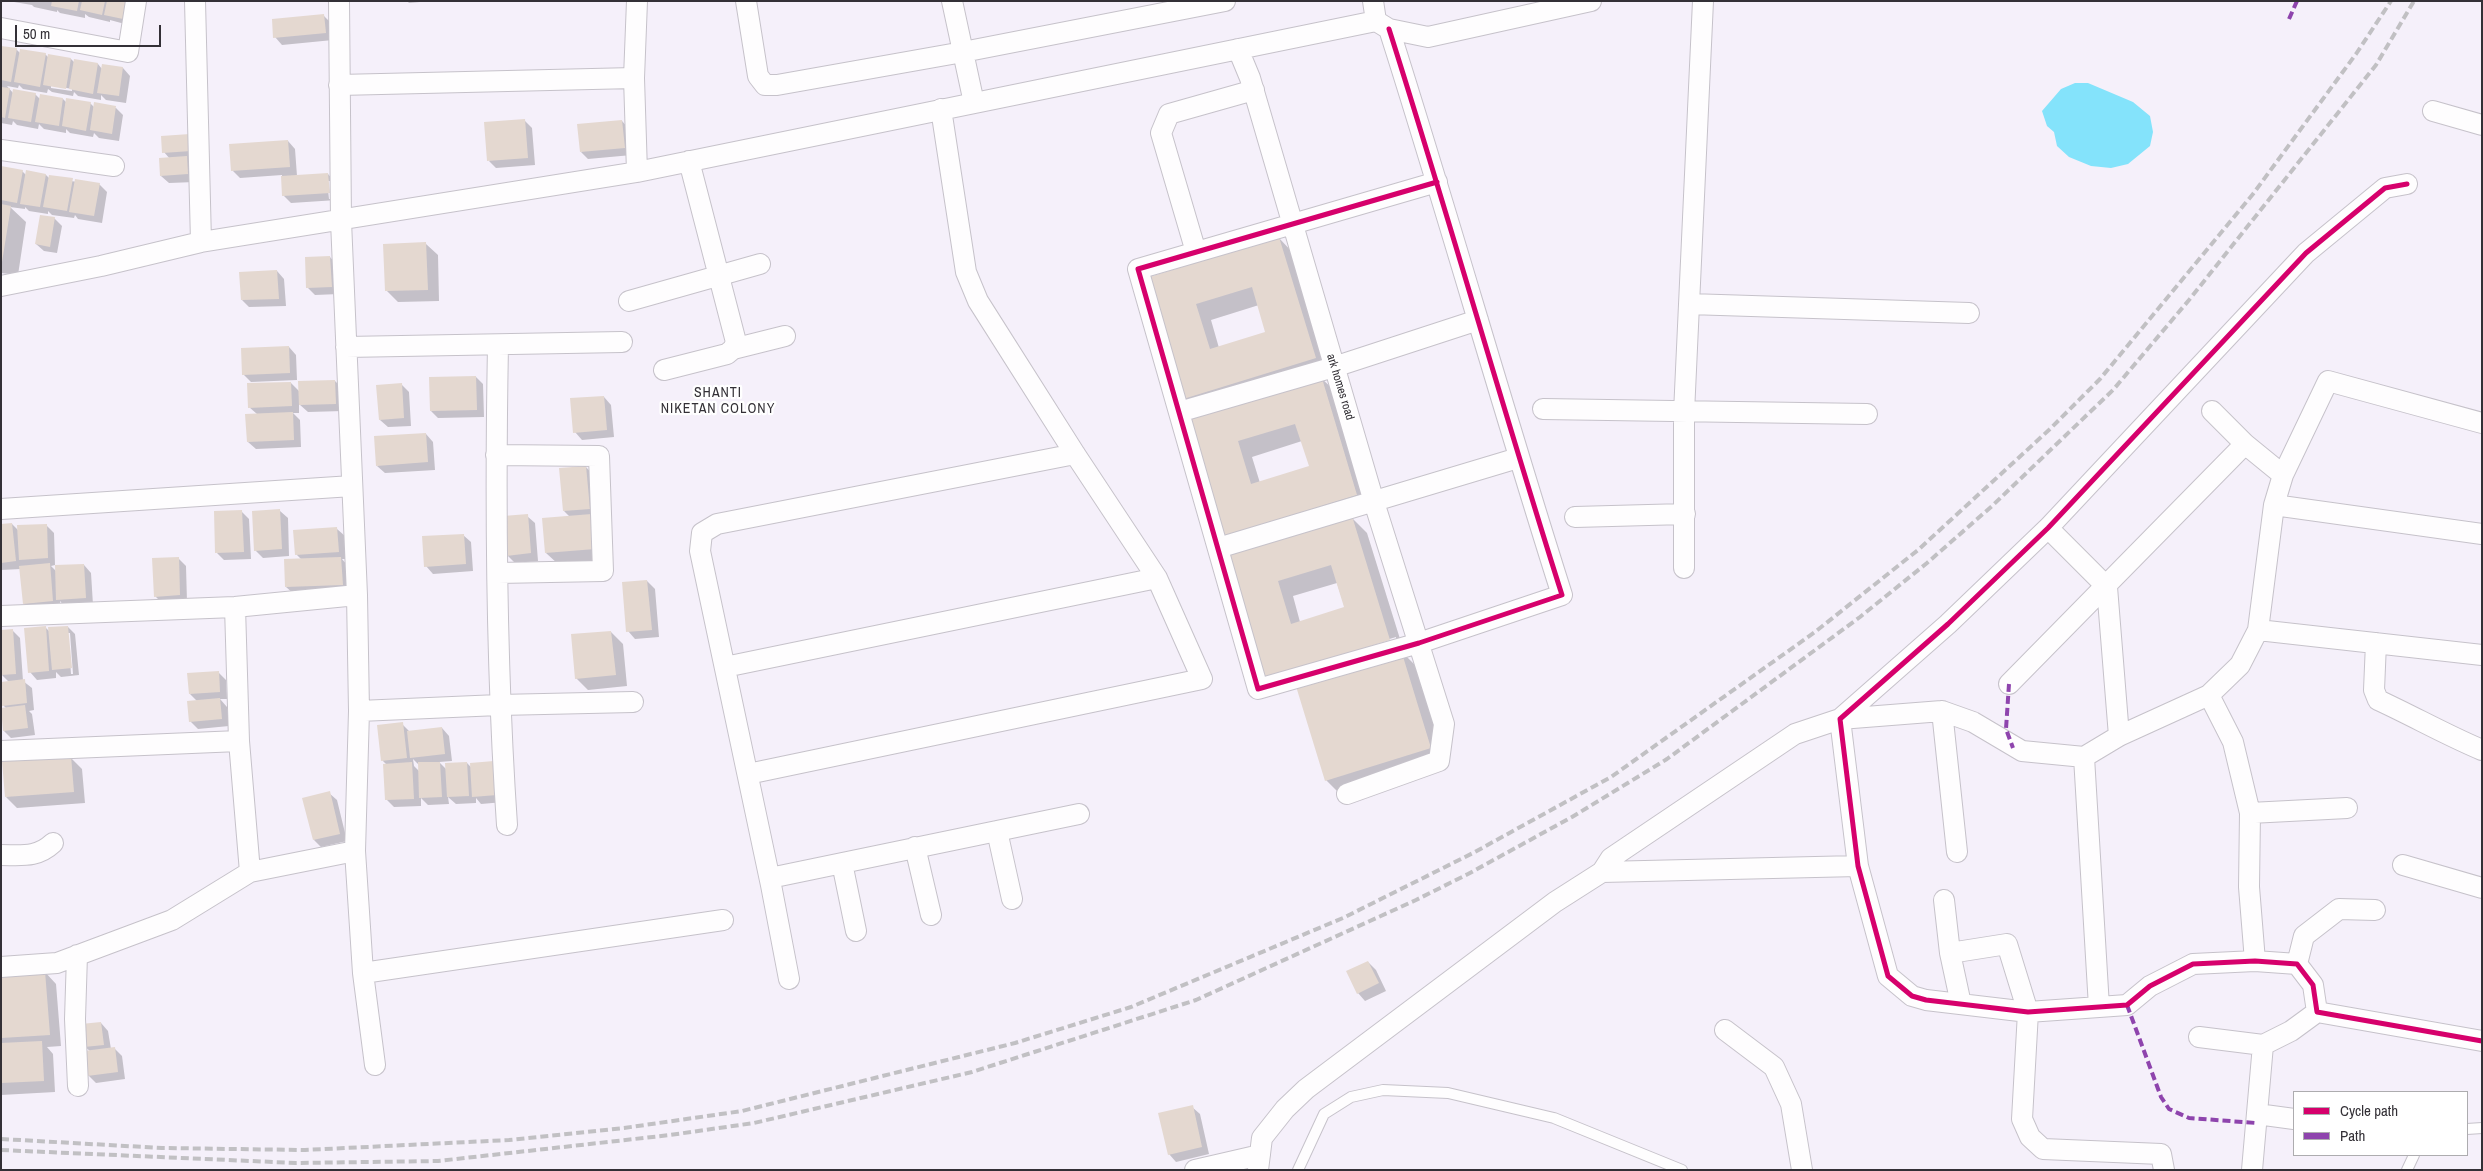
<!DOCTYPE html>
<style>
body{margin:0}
#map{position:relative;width:2483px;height:1171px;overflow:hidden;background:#f5f0fa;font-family:"Archivo Narrow",sans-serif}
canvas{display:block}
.frame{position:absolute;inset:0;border:2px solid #333036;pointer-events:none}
.legend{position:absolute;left:2293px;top:1091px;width:175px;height:65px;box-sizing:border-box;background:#fff;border:1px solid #adacaf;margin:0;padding:6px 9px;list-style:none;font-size:15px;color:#333036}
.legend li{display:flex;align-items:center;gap:10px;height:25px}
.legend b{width:25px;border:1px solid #adacaf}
.scale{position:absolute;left:15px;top:25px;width:146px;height:22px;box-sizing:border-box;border:2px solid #333036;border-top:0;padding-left:6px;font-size:15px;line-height:18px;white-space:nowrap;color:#333036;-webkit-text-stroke:4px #fff;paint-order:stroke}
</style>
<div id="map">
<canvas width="2483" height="1171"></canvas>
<div class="frame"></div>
<ul class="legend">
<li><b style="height:6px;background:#d6006c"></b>Cycle path</li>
<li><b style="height:6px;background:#8e44ad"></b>Path</li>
</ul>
<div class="scale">50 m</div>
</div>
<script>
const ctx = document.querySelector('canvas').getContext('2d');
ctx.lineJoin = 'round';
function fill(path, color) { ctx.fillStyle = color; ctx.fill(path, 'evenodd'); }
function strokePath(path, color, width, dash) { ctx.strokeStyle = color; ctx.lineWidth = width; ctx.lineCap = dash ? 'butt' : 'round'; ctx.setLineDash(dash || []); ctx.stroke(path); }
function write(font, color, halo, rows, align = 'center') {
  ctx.font = font + ' "Archivo Narrow",sans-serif'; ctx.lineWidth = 4.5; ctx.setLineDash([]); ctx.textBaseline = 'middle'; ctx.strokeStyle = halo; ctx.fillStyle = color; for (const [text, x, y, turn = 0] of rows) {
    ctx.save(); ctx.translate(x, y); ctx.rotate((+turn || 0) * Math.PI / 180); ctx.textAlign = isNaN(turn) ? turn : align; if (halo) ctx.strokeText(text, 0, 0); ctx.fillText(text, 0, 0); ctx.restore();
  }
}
const water = new Path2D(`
 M2075 83H2088L2133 102 2150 116 2153 132 2150 146 2128 164 2111 168 2091 166 2069 157 2057 146 2054 132 2047 126 2042 111 2061 89Z`);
const shadow = new Path2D(`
 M8 1H141L136 27 110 20V22L89 17 85 14V18L60 13 57 10V12L34 7 32 5Z
 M407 1H432L409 3Z
 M324 16 331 23 333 40 282 45 275 37Z
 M1 47 16 49 20 53 45 54 49 58 71 59 75 63 98 64 102 69 123 68 130 76 126 103 106 100 101 95V100L78 96 74 92 73 96 52 92 48 89 47 93 23 89 19 85 18 88 7 86 13 93 35 94 40 99H63L67 103H90L95 108 96 104 116 108 123 115 119 141 99 138 94 133 93 137 70 133 66 129V133L44 129 39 124 38 129 17 125 13 121 12 125 1 123ZM51 85 72 89V91L51 88Z
 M524 120 532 128 535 165 496 168 489 161Z
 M622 121 629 129 632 155 588 159 581 152Z
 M190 135 198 158 188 159 194 165 195 182 169 183 161 176 170 159 164 152Z
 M288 141 295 149 297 176 328 174 335 182 337 200 291 203 283 195 282 175 240 178 232 170ZM327 181H330L331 199H329Z
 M1 168 22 171 26 175H46L50 179 99 184 107 192 102 223 78 219 75 215 74 218 52 215 48 211V214L29 211 25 207V209L10 207 26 222 18 275 1 273Z
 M54 218 62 226 57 253 44 251 36 244Z
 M1279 238 1294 254 1331 373 1320 377 1336 392 1372 511 1351 517 1367 533 1405 655 1417 667 1446 763 1341 795 1326 780 1298 688 1280 693 1264 678 1145 279ZM1259 305 1267 333 1219 348 1211 320ZM1302 441 1310 467 1260 483 1252 457ZM1337 583 1345 608 1300 622 1293 596ZM1396 637V639L1272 675Z
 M426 244 438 255 439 301 398 302 386 290Z
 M330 257 337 265 339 294 315 295 307 287Z
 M277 271 284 279 286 306 249 307 242 300Z
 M289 347 296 355 297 380 251 382 243 374Z
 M476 377 483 384 484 417 438 418 431 411Z
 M335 381 343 389V411L308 412 299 404V413H293L300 420 301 447 256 449 248 442 257 414 249 407 291 383 300 392Z
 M401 384 409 392 411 426 388 427 380 420Z
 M604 397 611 405 614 437 582 440 575 432Z
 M426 434 433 442 435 470 385 473 377 466Z
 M586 467 593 475 606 560 558 564 546 553 570 517 564 511Z
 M241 511 249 519 251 559 224 560 217 553Z
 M280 511 288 518 289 556 263 558 255 550Z
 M527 516 535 523 538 561 515 563 507 555Z
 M12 524 19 531 46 525 54 533 55 565 51 566 56 571 84 565 91 573 93 605 65 607 60 601V608L32 611 24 604 21 569 1 570V525Z
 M337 529 345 536 346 559H342L348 566 350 592 294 594 286 587 302 560 296 554Z
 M463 535 471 542 473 571 433 574 426 566Z
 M178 558 186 566 187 602 163 604 155 596Z
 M647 581 655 589 659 637 635 639 628 631Z
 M45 627 50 632 68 627 75 634 79 675 61 677 56 672V678L37 680 30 672ZM68 633H70L73 674H71Z
 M12 630 20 638 23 681 32 688 34 710 29 711 32 714 35 735 11 738 4 731 7 709 3 705 1 683 9 682 2 675Z
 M611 632 623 644 627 686 588 690 576 678Z
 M219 673 226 680 227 699H220L227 707 229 726 198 729 190 721 197 701 190 694Z
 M402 724 410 732 442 728 449 736 452 761 439 762 447 770 467 763 504 802 481 804 476 798V803L456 804 448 797 449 804 428 805 421 798V806L394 807 386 799 387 765 382 760ZM413 759 419 765V771L414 766Z
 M70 757 82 769 85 803 17 808 6 797Z
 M329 793 337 800 347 841 321 847 314 840Z
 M1368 962 1376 970 1386 991 1365 1001 1358 993Z
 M45 972 56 984 61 1046 47 1047 53 1054 55 1092 1 1095V975Z
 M101 1023 108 1031 111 1049 114 1048 122 1056 125 1079 96 1083 88 1075 90 1051 85 1047Z
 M1192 1107 1200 1114 1209 1154 1176 1162 1169 1154Z`);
const building = new Path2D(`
 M52 1H79L77 11 51 6Z
 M82 1H105L102 15 80 10Z
 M107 1H132L128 20 104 15Z
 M324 14 326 33 273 38 272 19Z
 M1 46 17 48 11 82 1 80Z
 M20 49 46 53 40 87 14 82Z
 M48 54 71 58 66 89 43 85Z
 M74 59 98 63 93 94 69 89Z
 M102 64 123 67 119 96 97 93Z
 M1 87 10 88 5 118 1 117Z
 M13 89 36 93 31 122 8 118Z
 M40 94 63 98 59 126 35 122Z
 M66 98 91 102 86 131 62 126Z
 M94 102 116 106 112 134 90 130Z
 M525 119 528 158 487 161 484 122Z
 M622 120 625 148 580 152 577 124Z
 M190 134 191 151 162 153 161 136Z
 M288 140 290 167 231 171 229 144Z
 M187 156 188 174 160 176 159 158Z
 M1 166 23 170 17 203 1 200Z
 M26 170 46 174 40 207 20 204Z
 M328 173 330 193 282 196 281 176Z
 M49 175 73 178 67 211 43 207Z
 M75 179 100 183 94 216 69 212Z
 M1 204 11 206 2 262H1Z
 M40 215 55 217 50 247 35 244Z
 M1279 237 1316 358 1180 400 1143 279ZM1252 287 1265 332 1210 349 1196 304Z
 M426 242 428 290 385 291 383 244Z
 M330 256 332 287 306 288 305 257Z
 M277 270 279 299 241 300 239 272Z
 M289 346 290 373 242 375 241 348Z
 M1321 375 1357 495 1221 537 1184 418ZM1295 424 1309 466 1251 484 1238 441Z
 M476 376 477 410 430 411 429 377Z
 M335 380 336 404 299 405 298 381Z
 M291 382 292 406 248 408 247 383Z
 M402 383 404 418 379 420 376 385Z
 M604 396 607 430 573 433 570 398Z
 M293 412 294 440 247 442 245 414Z
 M426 433 428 462 376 466 374 436Z
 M586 466 590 509 563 511 559 468Z
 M280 509 282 549 254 551 252 511Z
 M242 510 244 552 215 553 214 511Z
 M528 514 531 553 506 556 503 516Z
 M592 514 595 549 545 553 542 518Z
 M1352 516 1390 640 1263 679 1226 555ZM1331 565 1344 607 1291 624 1278 581Z
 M12 523 16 561 1 563V524Z
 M47 524 48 558 19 560 17 525Z
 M337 527 339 552 295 555 293 530Z
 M464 534 466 564 424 567 422 536Z
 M179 557 180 595 154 597 152 558Z
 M341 557 343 585 285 587 284 559Z
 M50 563 53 601 23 604 19 566Z
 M84 564 86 598 56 600 55 565Z
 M647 580 652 630 626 632 622 582Z
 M46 626 49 671 28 673 24 628Z
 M68 626 72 668 52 670 48 627Z
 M13 629 16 674 1 675V630Z
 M611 631 616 675 575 679 571 634Z
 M1401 650 1431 748 1325 781 1295 683Z
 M219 671 220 692 189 694 187 673Z
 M25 679 27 703 2 706 1 682Z
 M220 698 222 719 189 722 187 701Z
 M25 705 28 728 3 731 1 708Z
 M403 722 407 758 381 761 377 725Z
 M442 727 445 754 410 758 407 731Z
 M71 756 74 792 5 797 2 761Z
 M494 761 497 795 472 797 470 763Z
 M412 762 414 799 385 800 383 764Z
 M418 762H440L442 797 419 798Z
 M467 762 469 796 447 797 445 763Z
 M330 791 340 834 313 840 302 798Z
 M1368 961 1379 983 1357 994 1346 971Z
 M45 971 50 1035 1 1038V974Z
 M101 1022 104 1045 84 1047 81 1024Z
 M42 1041 44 1081 1 1083V1043Z
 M115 1047 118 1072 87 1076 84 1051Z
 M1193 1105 1202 1147 1168 1155 1158 1113Z`);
const service = new Path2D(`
 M2467 1129 2482 1128
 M1298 1170 1324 1114 1351 1097 1383 1090 1448 1093 1554 1118 1682 1170
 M2407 1170 2414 1155`);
const minor = new Path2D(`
 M195 1 201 242
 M339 1 341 221 357 595 359 711 355 851 363 973 375 1065
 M746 1 758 76 765 85H777L963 52 1225 1
 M952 1 974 103
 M1373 1 1376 21
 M1 28 128 52 136 1
 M1389 29C1449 217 1502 407 1562 595L1419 643 1258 689 1138 269 1437 182
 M1238 49 1250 78 1374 502 1444 724 1439 761 1347 794
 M339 85 634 78
 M2433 111 2482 125
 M1 150 114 166
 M637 172 634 78 637 1
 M2407 184 2385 188 2306 253 2048 528 1948 624 1840 719 1858 866 1888 976 1912 996 1926 1000 2028 1012 2099 1007 2127 1005 2150 986 2193 964 2255 961 2297 964 2313 985 2317 1012 2482 1041
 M1196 252 1161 133 1169 114 1254 90
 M1 286 101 266 201 242 637 172 1376 21 1389 29 1428 37 1591 1
 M629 301 760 264
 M1689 304 1969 313
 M498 345C495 505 496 665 507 825
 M346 347 622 342
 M733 349 785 336
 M664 370 727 354 733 349 736 342 689 161
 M1543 409 1867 414
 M2212 411 2245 444 2283 475
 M1179 412 1334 367 1478 320
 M496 455 599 456 603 571 498 573
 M2274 505 2482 534
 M1 509 352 486
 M1575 517 1685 514
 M2048 528 2107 587 2119 736
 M1218 548 1518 458
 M1684 568V413L1703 1
 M235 607 239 741 250 872
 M1 616 235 607 357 595
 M2258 630 2482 655
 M2376 643 2374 690 2378 700C2413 716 2446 735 2482 750
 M725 667 1157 578
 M2009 684 2245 444
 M2209 695 2233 742 2250 813 2249 887 2255 961
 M359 711 499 705 633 702
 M1942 711 1957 852
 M1 751 239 741
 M2084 757 2099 1007
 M748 774 1202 679 1157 578 1075 454 978 301 966 272 941 109
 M2250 813 2347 808
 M997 831 1012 899
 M915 847 931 915
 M1 855C22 855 37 858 53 843
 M842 863 856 931
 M2403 865 2482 888
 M1602 872 1858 866
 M770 878 1079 814
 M1944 900 1950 953 2007 944 2028 1012 2022 1119 2030 1137 2043 1149 2161 1154 2164 1170
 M1950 953 1961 1004
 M77 955 75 1019 78 1086
 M2297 964 2304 936 2339 909 2375 910
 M1 967 57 963 172 920 250 872 355 851
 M363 973 723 920
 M789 979 771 885 700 551 702 533 717 524 1075 454
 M1725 1030 1774 1067 1791 1104 1802 1170
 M2199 1037 2263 1045 2291 1031 2317 1012
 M2257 1114 2294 1119
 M1195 1170 1260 1155
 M1258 1170 1262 1138 1285 1109 1306 1089 1555 902 1602 872 1611 858 1795 734 1840 719 1942 711 1973 722 2022 751 2084 757 2119 736 2209 695 2240 665 2258 630 2274 505 2283 475 2328 381 2482 423
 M2252 1170 2263 1045`);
const rail = new Path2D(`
 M1 1139 162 1148 305 1150 509 1140 624 1128 742 1111 1015 1043 1131 1007 1343 918 1473 853 1611 777 1815 632 1918 550 2050 429 2100 379 2253 194 2356 54 2391 1
 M1 1150 296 1163 438 1161 670 1135 754 1123 972 1072 1196 1000 1416 900 1468 874 1572 817 1667 759 1860 617 1927 563 1992 506 2113 390 2189 300 2376 65 2414 1`);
const quiet = new Path2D(`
 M2289 19 2297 1
 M2009 684 2006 729 2013 748
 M2127 1005 2161 1097 2169 1109 2189 1118 2256 1123`);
const cycleway = new Path2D(`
 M1389 29C1449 217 1502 407 1562 595L1419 643 1258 689 1138 269 1437 182
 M2407 184 2385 188 2306 253 2048 528 1948 624 1840 719 1858 866 1888 976 1912 996 1926 1000 2028 1012 2099 1007 2127 1005 2150 986 2193 964 2255 961 2297 964 2313 985 2317 1012 2482 1041`);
const streetNames = [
 ["ark homes road",1340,387,73]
];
const neighbourhoodNames = [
 ["SHANTI",718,393],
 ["NIKETAN COLONY",718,409]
];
fill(water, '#84e3fb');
fill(shadow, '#0003');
fill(building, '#e4d8d0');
strokePath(service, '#c6c2ca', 12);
strokePath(minor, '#c6c2ca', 22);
strokePath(service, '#fefdfe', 10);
strokePath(minor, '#fefdfe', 20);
strokePath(rail, '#c1c0c3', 4, [8, 4]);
strokePath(quiet, '#8e44ad', 4, [8, 4]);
strokePath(cycleway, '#d6006c', 5);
write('12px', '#333036', '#fff', streetNames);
ctx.letterSpacing = '1px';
write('14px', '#333036', '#fff', neighbourhoodNames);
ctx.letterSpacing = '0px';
</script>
